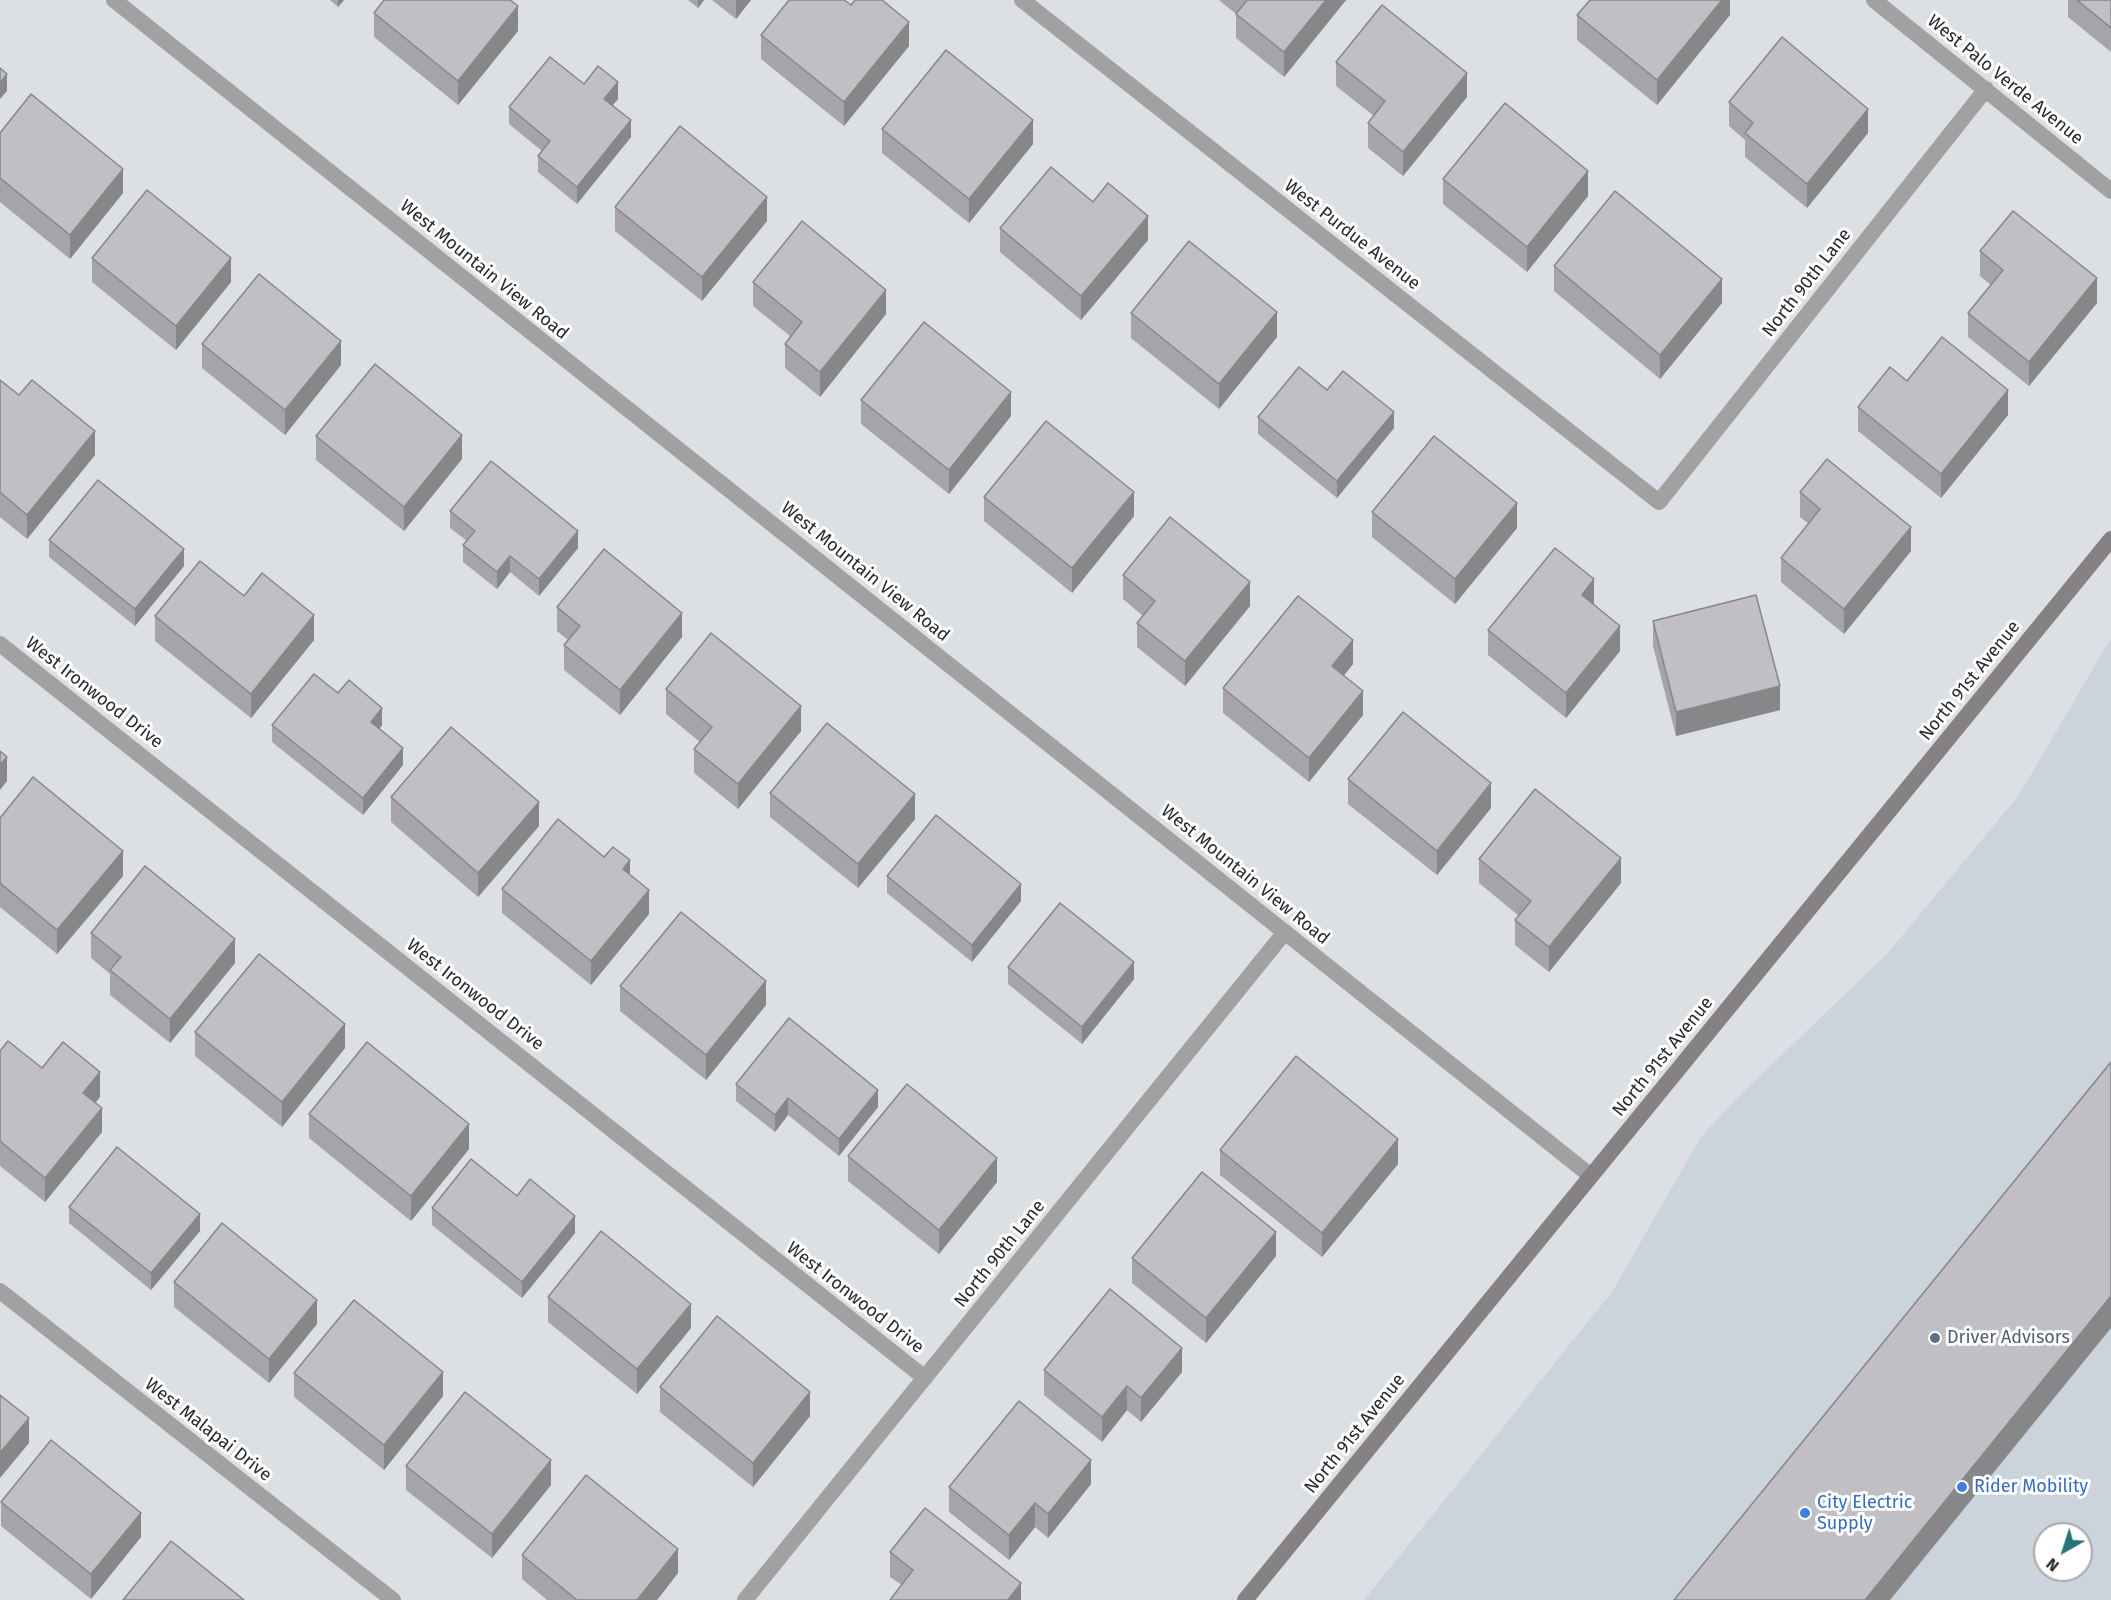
<!DOCTYPE html>
<style>
body{margin:0}
#map{position:relative;width:2111px;height:1600px;overflow:hidden;background:#dcdfe3;font-family:"Fira Sans",sans-serif}
canvas{display:block}
.north{position:absolute;left:2033px;top:1522px;width:60px;height:60px;box-sizing:border-box;background:#fff;border:2px solid #a9a9aa;border-radius:50%;rotate:219deg;font-size:16px;font-weight:700;line-height:24px;text-align:center;color:#28292b}
.north::after{content:'';display:block;margin:auto;width:21px;height:27px;background:#28727a;clip-path:polygon(50% 0,100% 100%,50% 72%,0 100%)}
</style>
<div id="map">
<canvas width="2111" height="1600"></canvas>
<div class="north">N</div>
</div>
<script>
const ctx = document.querySelector('canvas').getContext('2d');
ctx.lineJoin = 'round';
function fill(path, color) { ctx.fillStyle = color; ctx.fill(path, 'evenodd'); }
function strokePath(path, color, width, dash) { ctx.strokeStyle = color; ctx.lineWidth = width; ctx.lineCap = dash ? 'butt' : 'round'; ctx.setLineDash(dash || []); ctx.stroke(path); }
function write(font, color, halo, rows, align = 'center') {
  ctx.font = font + ' "Fira Sans",sans-serif'; ctx.lineWidth = 6; ctx.setLineDash([]); ctx.textBaseline = 'middle'; ctx.strokeStyle = halo; ctx.fillStyle = color; for (const [text, x, y, turn = 0] of rows) {
    ctx.save(); ctx.translate(x, y); ctx.rotate((+turn || 0) * Math.PI / 180); ctx.textAlign = isNaN(turn) ? turn : align; if (halo) ctx.strokeText(text, 0, 0); ctx.fillText(text, 0, 0); ctx.restore();
  }
}
const built = new Path2D(`
 M2111 638V1600H1364L1612 1292 1701 1137 1740 1095 1887 954 2019 795ZM2045 1534H2081V1570H2045Z`);
const minor = new Path2D(`
 M1022 0 1659 502 1986 89
 M1874 0 2111 191
 M0 644 925 1378
 M0 1291 393 1600
 M745 1600 1285 932`);
const tertiary = new Path2D(`
 M114 0 1591 1176`);
const secondary = new Path2D(`
 M1245 1600 2111 539`);
const wall = new Path2D(`
 M330 0H344L338 7Z
 M688 0H704L698 8Z
 M712 0H751L736 19Z
 M1219 0H1346L1284 77 1236 38V14Z
 M1730 0V15L1657 105 1577 40V15Z
 M2068 0H2111V52L2068 17Z
 M851 5 909 46 844 126 761 59V35Z
 M374 13 518 31 458 105 374 37Z
 M1336 62 1467 97 1403 176 1368 148V123L1374 116 1336 86Z
 M584 84 618 99 613 105 631 137 577 204 538 172V156L542 151 509 124V107Z
 M1729 102 1868 133 1807 208 1745 157V140L1729 126Z
 M882 129 1033 144 969 223 882 153Z
 M0 133 123 193 70 259 0 202Z
 M1443 179 1588 196 1527 272 1443 204Z
 M1093 202 1148 240 1081 320 1000 252V228Z
 M615 207 767 221 702 301 615 231Z
 M1980 251 2097 303 2029 386 1968 337V313L1991 285 1980 276Z
 M92 258 231 282 176 350 92 282Z
 M1554 266 1722 303 1660 379 1554 291Z
 M753 282 886 314 820 397 785 368V344L790 336 753 306Z
 M1131 313 1277 337 1219 409 1131 338Z
 M202 344 341 365 285 435 202 368Z
 M0 380 95 455 27 539 0 517Z
 M1907 381 2008 415 1941 498 1858 431V407Z
 M1327 390 1394 428 1337 498 1258 434V417Z
 M861 400 1011 416 949 494 861 424Z
 M316 436 462 459 404 531 316 460Z
 M1800 492 1911 551 1844 634 1781 582V558L1809 524 1800 517Z
 M984 497 1134 516 1072 593 984 521Z
 M450 511 578 548 539 596 510 572 497 589 463 562V545L467 541 450 528Z
 M1372 512 1517 528 1455 604 1372 537Z
 M49 540 184 566 135 626 49 557Z
 M1123 575 1250 606 1185 686 1137 647V623L1143 616 1123 599Z
 M244 596 314 640 251 718 155 641V616Z
 M1594 604 1593 605 1620 651 1566 718 1488 655V630Z
 M557 607 682 637 620 715 564 670V645L568 640 557 631Z
 M1653 621 1780 710 1676 736 1653 646Z
 M1353 664 1344 675 1363 715 1309 782 1223 713V688Z
 M666 689 801 731 738 809 694 773V749L700 742 666 714Z
 M272 725H382L379 729 403 765 363 815 272 742Z
 M1348 779 1491 808 1437 875 1348 804Z
 M770 793 915 819 858 888 770 817Z
 M391 797 539 826 478 897 391 822Z
 M0 818 123 876 57 954 0 907Z
 M604 857 630 875 649 914 591 985 502 913V889Z
 M1479 859 1621 883 1549 972 1515 945V920L1519 916 1479 883Z
 M887 876 1021 901 972 962 887 893Z
 M91 933 235 963 170 1043 110 995V974L91 958Z
 M1008 967 1134 979 1082 1044 1008 984Z
 M620 986 766 1005 706 1080 620 1011Z
 M195 1032 345 1048 282 1127 195 1056Z
 M0 1051 42 1068 100 1097 95 1103 102 1132 45 1202 0 1166Z
 M736 1084 878 1107 839 1156 788 1115 775 1132 736 1101Z
 M309 1114 469 1149 411 1221 309 1138Z
 M1220 1150 1398 1164 1322 1257 1220 1175Z
 M848 1156 997 1182 939 1254 848 1181Z
 M517 1196 575 1233 522 1298 432 1225V1208Z
 M69 1207 200 1231 151 1290 69 1223Z
 M1276 1256 1206 1343 1132 1283V1258Z
 M174 1282 317 1324 269 1383 174 1307Z
 M548 1297 691 1328 637 1394 548 1322Z
 M1044 1370 1182 1372 1141 1422 1127 1410 1102 1442 1044 1395Z
 M294 1373 443 1396 384 1470 294 1397Z
 M660 1387 810 1416 753 1487 660 1412Z
 M406 1466 551 1485 492 1558 406 1490Z
 M1091 1484 1048 1538 1035 1527 1009 1560 949 1512V1487Z
 M1 1502 141 1537 91 1599 1 1526Z
 M890 1552 1021 1600 902 1585 890 1577Z
 M522 1555 678 1573 657 1600H547L522 1579Z`);
const shadedWall = new Path2D(`
 M338 0H344L338 7Z
 M698 0H704L698 8Z
 M736 0H751L736 19Z
 M1326 0H1346L1284 77V52Z
 M1722 0H1730V15L1657 105V80Z
 M518 6V31L458 105V81Z
 M909 22V46L844 126V102Z
 M1467 73V97L1403 176V152Z
 M7 74V91L0 99V83Z
 M618 82V99L604 115V99Z
 M1868 109V133L1807 208V184Z
 M631 120V137L577 204V187Z
 M1033 120V144L969 223V199Z
 M123 169V193L70 259V235Z
 M1588 171V196L1527 272V247Z
 M767 197V221L702 301V277Z
 M1148 216V240L1081 320V296Z
 M231 258V282L176 350V326Z
 M2097 278V303L2029 386V362Z
 M1722 279V303L1660 379V355Z
 M886 290V314L820 397V372Z
 M1277 312V337L1219 409V384Z
 M341 341V365L285 435V410Z
 M2008 390V415L1941 498V474Z
 M1011 392V416L949 494V470Z
 M1394 412V428L1337 498V481Z
 M95 431V455L27 539V515Z
 M462 435V459L404 531V507Z
 M1134 492V516L1072 593V568Z
 M1517 503V528L1455 604V579Z
 M1911 527V551L1844 634V609Z
 M578 531V548L539 596V579Z
 M184 549V566L135 626V609Z
 M510 556V572L497 589V572Z
 M1594 579V604L1582 619V595Z
 M1250 582V606L1185 686V661Z
 M682 613V637L620 715V690Z
 M314 615V640L251 718V694Z
 M1620 626V651L1566 718V693Z
 M1353 640V664L1332 690V666Z
 M1780 686V710L1676 736V712Z
 M1363 691V715L1309 782V758Z
 M801 706V731L738 809V784Z
 M382 708V725L371 739V722Z
 M403 748V765L363 815V798Z
 M7 757V781L0 790V765Z
 M1491 783V808L1437 875V851Z
 M915 794V819L858 888V864Z
 M539 802V826L478 897V873Z
 M123 851V876L57 954V930Z
 M1621 858V883L1549 972V947Z
 M630 860V885L623 869Z
 M1021 884V901L972 962V945Z
 M649 890V914L591 985V961Z
 M235 939V963L170 1043V1019Z
 M1134 962V979L1082 1044V1027Z
 M766 981V1005L706 1080V1055Z
 M345 1024V1048L282 1127V1102Z
 M100 1072V1097L83 1118V1093Z
 M878 1090V1107L839 1156V1139Z
 M788 1098V1115L775 1132V1115Z
 M102 1108V1132L45 1202V1178Z
 M469 1124V1149L411 1221V1196Z
 M1398 1139V1164L1322 1257V1233Z
 M997 1158V1182L939 1254V1230Z
 M200 1214V1231L151 1290V1273Z
 M575 1216V1233L522 1298V1282Z
 M1276 1232V1256L1206 1343V1318Z
 M2111 1296V1328L1890 1600H1865Z
 M317 1300V1324L269 1383V1359Z
 M691 1304V1328L637 1394V1369Z
 M1182 1348V1372L1141 1422V1398Z
 M443 1372V1396L384 1470V1445Z
 M1127 1386V1410L1102 1442V1417Z
 M810 1392V1416L753 1487V1463Z
 M29 1418V1443L0 1478V1453Z
 M551 1460V1485L492 1558V1534Z
 M1091 1460V1484L1048 1538V1514Z
 M1035 1503V1527L1009 1560V1535Z
 M141 1513V1537L91 1599V1574Z
 M678 1549V1573L657 1600H637Z
 M1021 1583V1600H1008Z`);
const building = new Path2D(`
 M384 0H510L518 6 458 81 374 13Z
 M789 0H844L851 5 855 0H882L909 22 844 102 761 35Z
 M1247 0H1326L1284 52 1236 14Z
 M1590 0H1722L1657 80 1577 15Z
 M2077 0H2111V28Z
 M1382 5 1467 73 1403 152 1368 123 1385 101 1336 62Z
 M1782 37 1868 109 1807 184 1745 133 1753 123 1729 102Z
 M946 50 1033 120 969 199 882 129Z
 M550 57 584 84 598 66 618 82 604 99 631 120 577 187 538 156 550 141 509 107Z
 M0 68 7 74 0 83Z
 M31 94 123 169 70 235 0 178V133Z
 M1505 103 1588 171 1527 247 1443 179Z
 M680 126 767 197 702 277 615 207Z
 M1051 167 1093 202 1108 183 1148 216 1081 296 1000 228Z
 M147 190 231 258 176 326 92 258Z
 M1615 191 1722 279 1660 355 1554 266Z
 M2013 211 2097 278 2029 362 1968 313 2003 270 1980 251Z
 M802 221 886 290 820 372 785 344 802 322 753 282Z
 M1189 241 1277 312 1219 384 1131 313Z
 M259 274 341 341 285 410 202 344Z
 M924 322 1011 392 949 470 861 400Z
 M1942 337 2008 390 1941 474 1858 407 1890 367 1907 381Z
 M375 364 462 435 404 507 316 436Z
 M1299 367 1327 390 1343 371 1394 412 1337 481 1258 417Z
 M0 380 19 395 32 380 95 431 27 515 0 492Z
 M1046 421 1134 492 1072 568 984 497Z
 M1434 436 1517 503 1455 579 1372 512Z
 M1827 459 1911 527 1844 609 1781 558 1820 509 1800 492Z
 M491 461 578 531 539 579 510 556 497 572 463 545 475 531 450 511Z
 M98 480 184 549 135 609 49 540Z
 M1170 517 1250 582 1185 661 1137 623 1155 601 1123 575Z
 M1555 548 1594 579 1582 595 1620 626 1566 693 1488 630Z
 M604 549 682 613 620 690 564 645 580 626 557 607Z
 M200 561 244 596 262 573 314 615 251 694 155 616Z
 M1756 595 1780 686 1676 712 1653 621Z
 M1298 596 1353 640 1332 666 1363 691 1309 758 1223 688Z
 M711 633 801 706 738 784 694 749 712 727 666 689Z
 M314 674 338 693 349 680 382 708 371 722 403 748 363 798 272 725Z
 M1403 712 1491 783 1437 851 1348 779Z
 M827 723 915 794 858 864 770 793Z
 M451 727 539 802 478 873 391 797Z
 M0 751 7 757 0 765Z
 M33 777 123 851 57 930 0 883V818Z
 M1535 789 1621 858 1549 947 1515 920 1531 901 1479 859Z
 M936 815 1021 884 972 945 887 876Z
 M558 819 604 857 613 847 630 860 623 869 649 890 591 961 502 889Z
 M145 866 235 939 170 1019 110 970 121 957 91 933Z
 M1060 903 1134 962 1082 1027 1008 967Z
 M681 912 766 981 706 1055 620 986Z
 M259 954 345 1024 282 1102 195 1032Z
 M789 1018 878 1090 839 1139 788 1098 775 1115 736 1084Z
 M8 1041 42 1068 63 1042 100 1072 83 1093 102 1108 45 1178 0 1141V1051Z
 M367 1042 469 1124 411 1196 309 1114Z
 M1296 1056 1398 1139 1322 1233 1220 1150Z
 M2111 1062V1296L1865 1600H1674Z
 M907 1084 997 1158 939 1230 848 1156Z
 M117 1147 200 1214 151 1273 69 1207Z
 M471 1159 517 1196 530 1179 575 1216 522 1282 432 1208Z
 M1202 1172 1276 1232 1206 1318 1132 1258Z
 M222 1223 317 1300 269 1359 174 1282Z
 M601 1231 691 1304 637 1369 548 1297Z
 M1110 1289 1182 1348 1141 1398 1127 1386 1102 1417 1044 1370Z
 M354 1300 443 1372 384 1445 294 1373Z
 M717 1316 810 1392 753 1463 660 1387Z
 M465 1392 551 1460 492 1534 406 1466Z
 M0 1395 29 1418 0 1453Z
 M1019 1401 1091 1460 1048 1514 1035 1503 1009 1535 949 1487Z
 M51 1440 141 1513 91 1574 1 1502Z
 M586 1475 678 1549 637 1600H577L522 1555Z
 M925 1508 1021 1583 1008 1600H890L913 1570 890 1552Z
 M171 1541 244 1600H123Z`);
const markers = [
 [1935,1338,6,"#5c6f8a"],
 [1962,1487,6,"#3f7fe0"],
 [1805,1513,6,"#3f7fe0"]
];
const streetNames = [
 ["West Palo Verde Avenue",2005,80,39],
 ["West Purdue Avenue",1352,235,38],
 ["West Mountain View Road",484,270,39],
 ["North 90th Lane",1807,283,-52],
 ["West Mountain View Road",865,572,39],
 ["North 91st Avenue",1970,681,-51],
 ["West Ironwood Drive",94,693,38],
 ["West Mountain View Road",1245,875,39],
 ["West Ironwood Drive",475,995,38],
 ["North 91st Avenue",1663,1057,-51],
 ["North 90th Lane",1000,1254,-51],
 ["West Ironwood Drive",855,1298,38],
 ["West Malapai Drive",208,1430,38],
 ["North 91st Avenue",1355,1434,-51]
];
const serviceNames = [
 ["Driver Advisors",1947,1338]
];
const shopNames = [
 ["Rider Mobility",1974,1487],
 ["City Electric",1817,1503],
 ["Supply",1817,1524]
];
fill(built, '#cbd3dd');
strokePath(minor, '#a3a0a1', 16);
strokePath(tertiary, '#a3a0a1', 16);
strokePath(secondary, '#868283', 16);
fill(wall, '#a6a4a8');
fill(shadedWall, '#878688');
fill(building, '#c1bfc3');
strokePath(building, '#878688', 1.5);
for (const [x, y, r, color] of markers) { const dot = new Path2D(); dot.arc(x, y, r, 0, 2 * Math.PI); ctx.fillStyle = color; ctx.fill(dot); strokePath(dot, '#fff', 2); }
write('18px', '#28292b', '#fff', streetNames);
write('18px', '#4e5e75', '#fff', serviceNames, 'left');
write('18px', '#366cbe', '#fff', shopNames, 'left');
</script>
